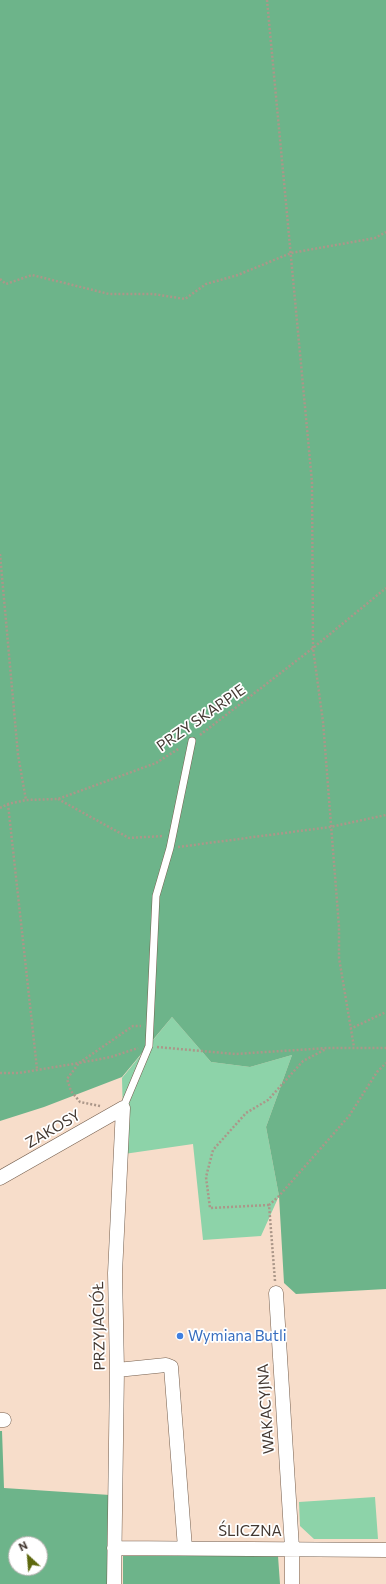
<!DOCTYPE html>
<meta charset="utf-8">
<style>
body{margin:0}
#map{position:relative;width:386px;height:1584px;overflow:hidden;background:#f7ddca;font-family:Commissioner,sans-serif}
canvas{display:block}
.north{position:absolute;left:8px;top:1536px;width:40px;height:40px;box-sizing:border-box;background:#fff;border:1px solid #b4b0ad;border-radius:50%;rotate:334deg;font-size:11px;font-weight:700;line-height:16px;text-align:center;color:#443932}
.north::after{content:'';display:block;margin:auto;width:14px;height:18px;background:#5d680d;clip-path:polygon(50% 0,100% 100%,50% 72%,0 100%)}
</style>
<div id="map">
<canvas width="386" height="1584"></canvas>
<div class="north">N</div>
</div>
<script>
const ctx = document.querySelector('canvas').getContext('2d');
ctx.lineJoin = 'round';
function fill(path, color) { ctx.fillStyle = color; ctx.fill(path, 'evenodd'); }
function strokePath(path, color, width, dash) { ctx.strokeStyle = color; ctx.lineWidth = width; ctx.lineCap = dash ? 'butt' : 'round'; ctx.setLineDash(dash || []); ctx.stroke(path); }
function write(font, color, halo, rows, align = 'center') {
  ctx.font = font + ' Commissioner,sans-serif'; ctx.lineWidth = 3.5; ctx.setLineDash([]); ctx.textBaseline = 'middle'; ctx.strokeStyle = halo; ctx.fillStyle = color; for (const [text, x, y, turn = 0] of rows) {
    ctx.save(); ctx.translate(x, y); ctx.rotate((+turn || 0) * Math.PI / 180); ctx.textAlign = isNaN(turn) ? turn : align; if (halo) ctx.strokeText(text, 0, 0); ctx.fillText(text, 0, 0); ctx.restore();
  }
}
const green = new Path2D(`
 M172 1017 211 1062 250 1067 292 1055 266 1127 279 1196 261 1236 203 1240 193 1144 124 1154 122 1078Z
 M375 1497 378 1539H314L300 1526 299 1502Z`);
const forest = new Path2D(`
 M0 0H386V1289L296 1294 284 1283 279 1196 266 1127 292 1055 250 1067 211 1062 172 1017 122 1077 44 1107 0 1121Z
 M0 1431H2L4 1488 110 1495 108 1584H0ZM16 1544H40V1568H16Z
 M123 1556H278L280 1584H123Z`);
const path = new Path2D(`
 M267 0 312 482 313 648 323 722 339 927V958L354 1047
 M0 279 6 284 32 275 109 294H153L185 299 206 284 238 275 291 253 375 238 386 232
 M0 554 18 755 26 800
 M200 735 313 648 386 588
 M58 799 129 838 163 836
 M8 804 37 1069
 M0 808 8 804 26 800 58 799 156 763 180 748
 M178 847 330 827 386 815
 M350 1029 386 1012
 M157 1047 235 1054 328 1048H386
 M0 1073H19L79 1063 133 1026H141
 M100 1106 80 1102 71 1091 67 1079 79 1063 111 1057 138 1048
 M269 1205 210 1208 206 1177 213 1150 246 1113 268 1100 303 1061 326 1049
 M275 1281 269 1205 279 1196 349 1116 377 1072 386 1063`);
const service = new Path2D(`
 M123 1108 149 1046 156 896 170 848 192 741`);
const minor = new Path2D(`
 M0 1178 123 1108
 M276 1293 292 1548V1584
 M117 1370 166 1365 171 1367 185 1548
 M0 1420H4
 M114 1548 386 1550
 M114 1584 117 1370 115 1273 123 1108`);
const markers = [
 [180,1336,4,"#3f7fe0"]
];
const streetNames = [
 ["PRZY SKARPIE",201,718,-35],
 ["ZAKOSY",53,1129,-30],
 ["PRZYJACIÓŁ",99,1326,-91],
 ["WAKACYJNA",266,1409,-94],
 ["ŚLICZNA",250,1531]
];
const shopNames = [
 ["Wymiana Butli",188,1336]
];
fill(green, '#8dd3a9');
fill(forest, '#6db48a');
strokePath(service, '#745e4d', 8);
strokePath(minor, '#745e4d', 15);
strokePath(path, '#ab9789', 2.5, [2, 2]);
strokePath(service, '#fff', 7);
strokePath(minor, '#fff', 14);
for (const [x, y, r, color] of markers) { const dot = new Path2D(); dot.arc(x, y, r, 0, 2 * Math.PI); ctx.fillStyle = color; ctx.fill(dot); strokePath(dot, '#fff', 1.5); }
write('15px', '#443932', '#fff', streetNames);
write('15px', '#366cbe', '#fff', shopNames, 'left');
</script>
